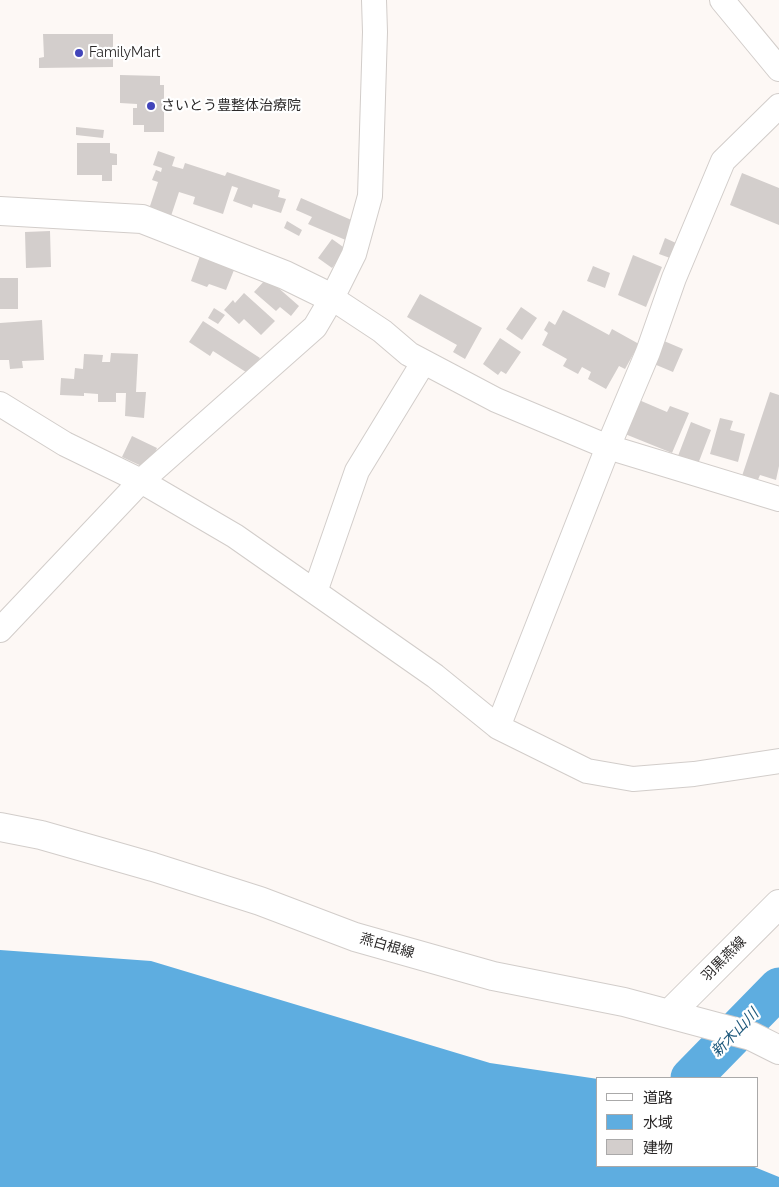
<!DOCTYPE html>
<meta charset="utf-8">
<style>
body{margin:0}
#map{position:relative;width:779px;height:1187px;overflow:hidden;background:#fdf8f5;font-family:Raleway,"Noto Sans JP",sans-serif}
canvas{display:block}
.legend{position:absolute;left:596px;top:1077px;width:162px;height:90px;box-sizing:border-box;background:#fff;border:1px solid #aaa9a9;margin:0;padding:6px 9px;list-style:none;font-size:15px;color:#2b2929}
.legend li{display:flex;align-items:center;gap:10px;height:25px}
.legend b{width:25px;border:1px solid #aaa9a9}
</style>
<div id="map">
<canvas width="779" height="1187"></canvas>
<ul class="legend">
<li><b style="height:6px;background:#fff"></b>道路</li>
<li><b style="height:14px;background:#5eade0"></b>水域</li>
<li><b style="height:14px;background:#d3cecc"></b>建物</li>
</ul>
</div>
<script>
const ctx = document.querySelector('canvas').getContext('2d');
ctx.lineJoin = 'round';
function fill(path, color) { ctx.fillStyle = color; ctx.fill(path, 'evenodd'); }
function strokePath(path, color, width, dash) { ctx.strokeStyle = color; ctx.lineWidth = width; ctx.lineCap = dash ? 'butt' : 'round'; ctx.setLineDash(dash || []); ctx.stroke(path); }
function write(font, color, halo, rows, align = 'center') {
  ctx.font = font + ' Raleway,"Noto Sans JP",sans-serif'; ctx.lineWidth = 4.5; ctx.setLineDash([]); ctx.textBaseline = 'middle'; ctx.strokeStyle = halo; ctx.fillStyle = color; for (const [text, x, y, turn = 0] of rows) {
    ctx.save(); ctx.translate(x, y); ctx.rotate((+turn || 0) * Math.PI / 180); ctx.textAlign = isNaN(turn) ? turn : align; if (halo) ctx.strokeText(text, 0, 0); ctx.fillText(text, 0, 0); ctx.restore();
  }
}
const water = new Path2D(`
 M0 950 151 961 490 1063 598 1079V1166H752L779 1177V1187H0Z`);
const river = new Path2D(`
 M691 1078 779 988`);
const building = new Path2D(`
 M43 34H113V67L39 68V58L44 57Z
 M120 75 160 76V85H164V132H144V125H133V108H137V104L120 103Z
 M76 127 104 130 103 138 76 135Z
 M77 143H110V153L117 154V165H112V181H102V175H77Z
 M158 151 175 157 172 166 183 169 185 163 225 176 227 172 280 190 278 197 286 199 281 213 253 204 252 208 233 201 238 188 232 186 223 214 193 204 195 197 179 192 171 216 149 209 158 182 152 180 156 170 161 172 162 168 153 165Z
 M742 173 779 188V225L730 205Z
 M301 198 356 222 348 241 308 224 312 217 296 210Z
 M287 221 302 230 299 236 284 228Z
 M50 231 51 267 26 268 25 232Z
 M665 238 676 243 670 258 659 254Z
 M332 239 346 249 332 268 318 258Z
 M633 255 662 267 646 307 618 295Z
 M200 256 234 270 226 290 209 284 207 287 191 281Z
 M593 266 610 273 605 288 587 281Z
 M0 278H18V309H0Z
 M267 278 299 306 291 316 280 307 276 311 254 292Z
 M244 293 275 321 261 335 244 319 239 324 224 310 233 300 235 303Z
 M420 294 482 328 465 359 453 352 457 345 407 317Z
 M521 307 537 318 522 340 506 329Z
 M214 308 225 315 218 324 208 318Z
 M563 310 609 335 612 329 639 344 625 369 619 366 606 389 588 379 591 372 582 367 578 374 563 366 567 359 542 345 548 333 544 330 549 321 555 325Z
 M42 320 44 360 22 361 23 368 10 369 9 360H0V323Z
 M203 321 260 358 249 374 213 351 210 356 189 342Z
 M500 338 521 352 506 374 501 371 498 375 483 364Z
 M664 341 683 349 673 372 654 364Z
 M111 353 138 354 136 392H146L144 418 125 416 126 393H116V402H98V394L84 393V396L60 395 61 378 74 379 75 368 83 369 84 354 103 355 102 362H110Z
 M770 392 779 395V466L776 480 760 475 757 482 742 476Z
 M639 400 667 412 670 406 689 413 672 453 625 434Z
 M720 418 733 421 730 430 745 434 738 462 710 454Z
 M691 422 711 430 698 464 678 456Z
 M132 436 157 448 148 469 122 457Z`);
const minor = new Path2D(`
 M722 0 779 69
 M332 298 382 331 409 354 496 400 608 447 779 499
 M0 404 65 444 141 481 235 536 435 676 498 727 587 771 633 779 694 774 779 761
 M315 592 357 471 423 363
 M0 630 141 481 315 327 332 298 354 254 370 196 375 32 374 0
 M498 727 608 447 648 352 674 278 723 161 779 106`);
const tertiary = new Path2D(`
 M0 211 142 219 285 275 332 298`);
const secondary = new Path2D(`
 M0 827 41 835 153 867 260 901 355 937 493 976 624 1002 751 1036 779 1050
 M669 1014 779 904`);
const markers = [
 [79,53,5,"#4245ba"],
 [151,106,5,"#4245ba"]
];
const poiNames = [
 ["FamilyMart",89,53],
 ["さいとう豊整体治療院",161,106]
];
const streetNames = [
 ["燕白根線",387,946,16],
 ["羽黒燕線",724,959,-45]
];
const waterNames = [
 ["新木山川",735,1033,-46]
];
fill(water, '#5eade0');
strokePath(river, '#5eade0', 41);
fill(building, '#d3cecc');
strokePath(minor, '#d2cdca', 26);
strokePath(tertiary, '#d2cdca', 30);
strokePath(secondary, '#d2cdca', 30);
strokePath(minor, '#fff', 24);
strokePath(tertiary, '#fff', 28);
strokePath(secondary, '#fff', 28);
for (const [x, y, r, color] of markers) { const dot = new Path2D(); dot.arc(x, y, r, 0, 2 * Math.PI); ctx.fillStyle = color; ctx.fill(dot); strokePath(dot, '#fff', 2); }
write('14px', '#2b2929', '#fff', poiNames, 'left');
write('14px', '#2b2929', '#fff', streetNames);
write('italic 15px', '#1f597c', '#fff', waterNames);
</script>
